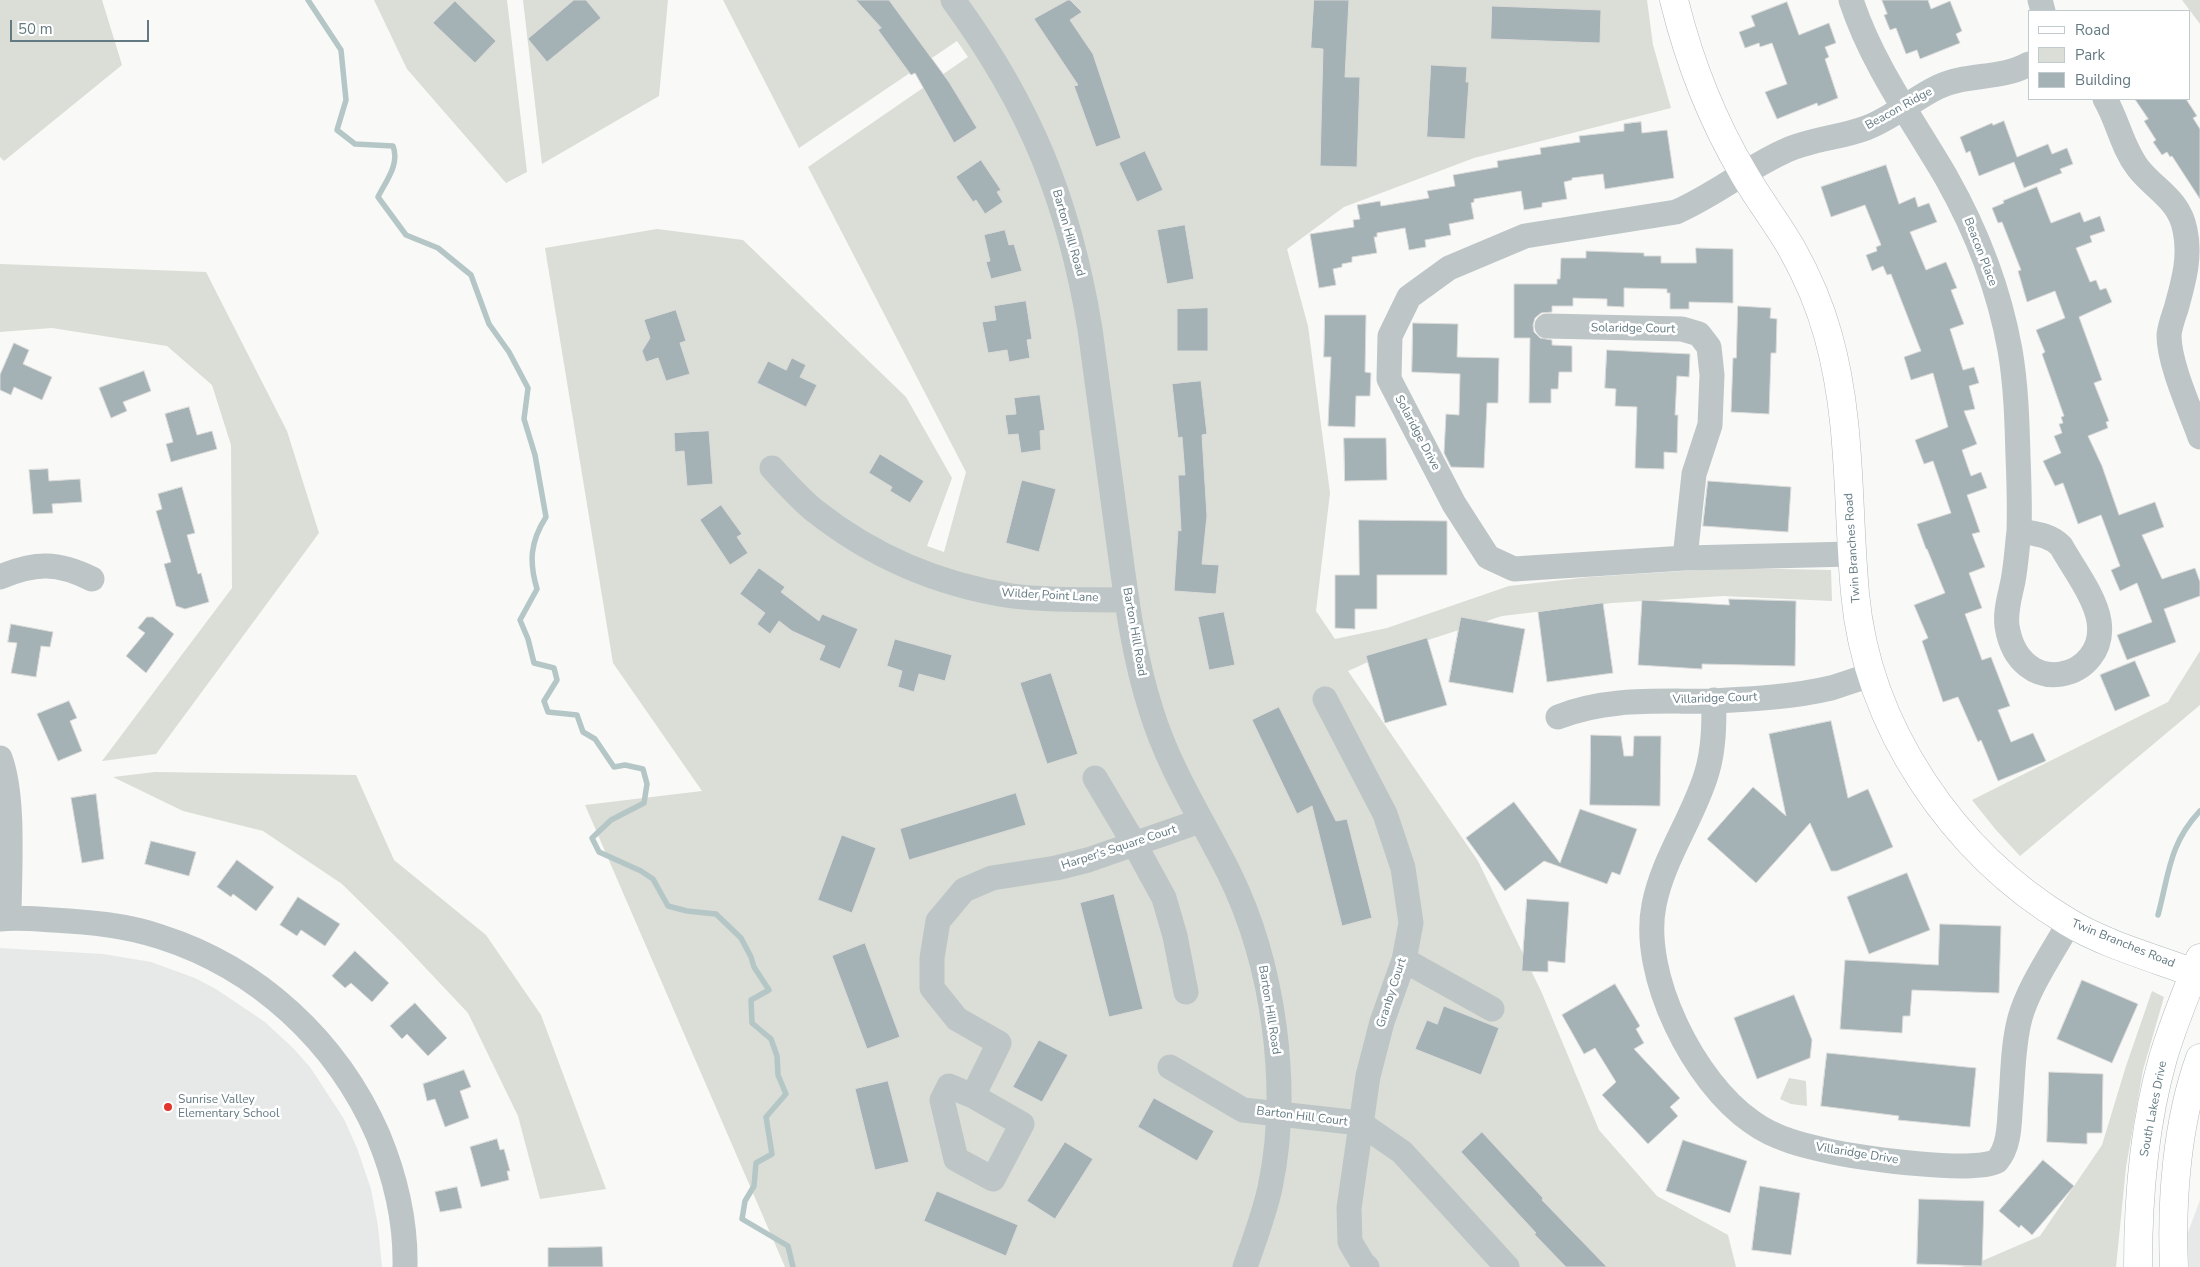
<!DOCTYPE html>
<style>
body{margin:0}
#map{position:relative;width:2200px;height:1267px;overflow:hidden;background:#f9f9f7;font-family:"Nunito Sans",sans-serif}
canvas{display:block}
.legend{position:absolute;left:2028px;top:10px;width:162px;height:90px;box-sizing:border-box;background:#fff;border:1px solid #c1cacd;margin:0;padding:6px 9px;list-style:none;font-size:15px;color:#647a82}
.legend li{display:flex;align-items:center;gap:10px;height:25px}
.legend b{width:25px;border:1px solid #c1cacd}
.scale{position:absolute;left:10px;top:20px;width:139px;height:22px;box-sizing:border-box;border:2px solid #647a82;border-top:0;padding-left:6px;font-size:15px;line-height:18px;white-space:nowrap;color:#647a82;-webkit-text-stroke:4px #fff;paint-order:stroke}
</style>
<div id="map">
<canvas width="2200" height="1267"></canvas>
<ul class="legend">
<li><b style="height:6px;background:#fff"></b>Road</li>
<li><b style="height:14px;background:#daded6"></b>Park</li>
<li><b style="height:14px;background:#a4b1b5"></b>Building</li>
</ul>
<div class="scale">50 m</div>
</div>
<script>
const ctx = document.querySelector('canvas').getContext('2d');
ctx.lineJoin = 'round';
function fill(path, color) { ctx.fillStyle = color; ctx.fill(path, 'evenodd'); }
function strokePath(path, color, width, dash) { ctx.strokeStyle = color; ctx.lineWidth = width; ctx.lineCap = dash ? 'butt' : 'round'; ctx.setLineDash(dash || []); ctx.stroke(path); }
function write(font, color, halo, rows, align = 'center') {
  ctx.font = font + ' "Nunito Sans",sans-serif'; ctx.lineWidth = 5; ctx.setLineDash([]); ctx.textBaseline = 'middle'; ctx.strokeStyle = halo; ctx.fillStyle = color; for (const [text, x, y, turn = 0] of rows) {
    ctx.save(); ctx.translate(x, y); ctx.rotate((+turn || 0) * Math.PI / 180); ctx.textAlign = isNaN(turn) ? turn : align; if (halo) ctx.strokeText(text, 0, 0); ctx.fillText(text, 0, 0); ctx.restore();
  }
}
const built = new Path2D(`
 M0 948 103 954 151 962 195 978 216 989 265 1022 293 1048 310 1067 344 1119 357 1148 371 1189 378 1226 382 1267H0Z
 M2200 1200V1267H2189L2187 1235Z`);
const green = new Path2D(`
 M0 0H102L122 65 4 161 0 157Z
 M374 0H507L527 172 506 183 407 69Z
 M523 0H668L659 96 542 164Z
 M723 0H1647L1653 45 1671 108 1474 158 1344 207 1287 249 1308 326 1330 493 1316 611 1335 639 1387 628 1509 586 1590 577 1730 568 1831 570 1832 601 1723 596 1612 603 1502 616 1388 653 1348 671 1478 861 1541 991 1599 1130 1657 1196 1728 1235 1736 1267H785L585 805 702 791 613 663 545 248 657 229 743 240 906 397 952 478 927 546 944 552 966 472 808 167 968 57 957 41 799 148Z
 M2182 0H2200V24Z
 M0 264 206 272 287 431 319 533 156 754 102 761 232 588 231 445 212 385 167 346 52 328 0 332Z
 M2200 651V705L2020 856 1996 830 1972 800 2168 702Z
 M155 772 356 775 394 860 486 935 541 1015 606 1189 540 1199 518 1116 468 1013 402 943 342 884 263 831 183 811 113 777Z
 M2152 991 2164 997 2143 1070 2126 1167 2116 1267H1960L1975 1264 2040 1236 2102 1145 2126 1066Z
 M1789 1078 1806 1081 1807 1106 1791 1104 1780 1099Z`);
const stream = new Path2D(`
 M308 0 341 50 346 100 337 130 355 144 393 146C400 164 386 181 378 197L406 235 438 248 471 275 489 324 509 352 528 388 524 419 535 455 546 517C530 542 529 562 537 589L520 620 528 639 534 663 554 668 557 680 544 701 548 712 577 715 583 732 595 739 614 767 625 765 643 769 647 784 644 803 611 820 592 838 599 852 641 871 653 879 668 906 687 911 716 914 741 938 751 957 754 967 769 990 751 1000 752 1023 771 1039 777 1056 778 1075 786 1094 766 1117 772 1154 756 1163 754 1186 745 1201 742 1219 788 1246 793 1267
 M2158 915C2169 874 2169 844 2200 811`);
const building = new Path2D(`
 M574 0H586L601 18 547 62 528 39Z
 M856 0H889L949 82 977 128 954 143 915 73 911 75 878 30 881 28Z
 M1068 0H1070L1082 12 1070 20 1093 54 1121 138 1096 147 1074 86 1078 85 1034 19Z
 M1314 0H1349L1345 77H1360L1357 167 1320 166 1323 49 1311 48Z
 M1882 0H1928L1931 9 1950 1 1962 31 1956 34 1960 43 1920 59 1917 50 1906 54 1896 28 1890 30 1884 15 1887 14Z
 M455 1 496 41 475 63 433 23Z
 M1787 2 1799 35 1829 23 1836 43 1825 47 1829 57 1825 59 1838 98 1818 106 1817 103 1777 119 1765 92 1787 84 1772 43 1760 47 1759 43 1745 48 1739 32 1755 26 1751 16Z
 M1492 6 1601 10 1600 43 1491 39Z
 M1431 65 1467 67 1466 82H1469L1465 139 1427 137Z
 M2135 99H2186L2197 116 2193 118 2200 129V199L2172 156 2170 157 2167 152 2162 155 2153 142 2156 140 2144 121 2148 119Z
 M2004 121 2017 157 2048 144 2052 154 2067 148 2073 164 2060 169 2062 173 2024 188 2014 162 1979 176 1970 151 1966 153 1960 137 1992 123 1993 125Z
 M1641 122 1642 133 1667 130 1674 178 1605 189 1603 174 1572 178V180L1564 182 1567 199 1542 203V207L1524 210 1521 191 1474 199V202L1471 203 1474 219 1449 224 1451 235 1425 240 1426 247 1409 250 1405 228 1377 233V237H1374L1377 253 1352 257V262L1342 264V267L1333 269 1336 285 1319 288 1310 234 1354 227 1353 220 1360 219 1357 205 1380 201 1381 206 1429 198 1427 191 1455 186 1453 175 1498 167 1497 161 1541 154 1540 148 1580 142 1579 136 1624 131V124Z
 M1145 151 1163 190 1137 202 1119 163Z
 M981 160 1001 190 997 192 1003 202 985 214 976 200 973 202 956 177Z
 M1886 165 1899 204 1915 197 1918 207 1929 203 1937 222 1910 232 1926 270 1946 262 1957 288 1951 290 1964 324 1950 329 1963 370 1974 367 1979 383 1969 386 1975 409 1964 411 1977 444 1962 450 1971 476 1981 472 1987 488 1967 495 1980 532 1972 534 1985 567 1969 573 1982 608 1965 614 1982 660 1991 657 2010 706 1998 710 2011 742 2033 733 2046 761 1998 781 1981 740 1978 742 1958 697 1943 702 1922 641 1928 638 1914 605 1945 593 1927 549H1926L1917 524 1951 513 1933 461 1924 464 1915 440 1948 427 1933 373 1911 380 1904 357 1921 351 1891 274 1887 275 1883 266 1872 271 1866 255 1877 251 1876 247 1881 245 1865 205 1831 217 1821 187Z
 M2037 187 2051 223 2080 212 2084 222 2100 216 2105 231 2090 236 2092 242 2076 248 2090 282 2096 280 2100 290 2106 288 2112 302 2079 317 2102 380 2094 383 2109 421 2106 422 2108 428 2088 436 2102 466 2119 515 2155 502 2164 527 2142 535 2162 579 2195 568 2200 582V596L2164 609 2176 642 2127 660 2117 635 2152 622 2137 583 2120 591 2111 570 2120 566 2101 515 2078 524 2063 483 2055 486 2043 461 2061 453 2054 436 2062 433 2059 424 2063 423 2061 417 2064 416 2042 354 2045 352 2036 330 2065 318 2055 291 2027 302 2018 271 2021 270 2002 222 1998 223 1992 208 2004 203 2003 201Z
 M1185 225 1194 279 1167 284 1157 230Z
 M1005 230 1009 245 1014 244 1022 271 991 279 986 262 990 261 984 235Z
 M1696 248 1733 249V303L1689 302V309H1670V293H1667V289L1624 288V307L1607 306V299L1573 298V306H1552V312L1541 313 1535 318 1533 325 1534 332 1540 338 1552 340V345L1572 346V372H1559L1558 389H1551V403H1529L1530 338H1514V284H1557V279H1560L1561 258H1586V251L1644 253V256H1661V263H1696Z
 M1026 301 1032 339 1027 340 1030 358 1009 362 1007 350 988 353 982 322 996 320 994 306Z
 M1738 306 1771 308 1770 318 1777 319 1776 353H1771L1769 414 1731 412 1733 358H1736Z
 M1208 308V351H1177V309Z
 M676 310 686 341 680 343 690 374 666 381 658 358 646 362 642 351 650 338 644 320Z
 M1325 315H1366L1365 372 1371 373 1370 396H1356L1355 427 1328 426 1331 357H1324Z
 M1413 323 1458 324 1457 357 1499 358 1498 403H1487L1484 468 1451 467 1444 453 1446 414 1459 415 1460 374 1412 372Z
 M14 343 29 350 23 364 52 377 42 400 14 387 11 395 0 390V375Z
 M1607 350 1690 354 1689 377 1677 376 1675 415H1678L1677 453 1664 452V469L1635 468 1637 407 1615 406 1616 389 1605 388Z
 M792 358 806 365 800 377 817 385 806 407 757 383 768 361 786 370Z
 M144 371 151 391 123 402 127 411 111 418 99 388Z
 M1201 381 1207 434 1202 435 1207 516 1202 564 1219 565 1216 594 1174 591 1178 530 1181 531 1178 475H1185L1182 437 1178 438 1172 384Z
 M1040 395 1045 430 1040 431 1041 450 1021 453 1018 434 1008 435 1005 415 1016 414 1014 398Z
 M189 407 197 435 212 431 217 449 171 462 166 444 173 442 165 414Z
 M709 431 713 484 687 486 684 451 675 452 674 433Z
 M1344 438H1386L1387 480 1345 481Z
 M880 454 924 481 910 503 890 491 892 487 869 473Z
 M48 469 49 481 80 479 82 502 52 504 53 513 33 514 29 470Z
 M1022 480 1056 489 1039 552 1006 543Z
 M1708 481 1791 487 1788 532 1703 526Z
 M182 487 195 533 187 535 198 574 201 573 209 602 185 609 176 606 164 564 171 562 156 511 162 509 158 494Z
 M721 505 742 534 737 537 748 553 730 565 700 520Z
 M1359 520 1447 521V575H1377V609H1355V629L1335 628V575H1359Z
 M759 568 785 587 781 592 819 621 822 614 858 629 840 669 819 660 825 646 792 631 779 621 770 634 757 624 765 613 740 594Z
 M1729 599 1796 601 1795 666 1702 664V669L1638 665 1642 600 1729 605Z
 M1603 603 1613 673 1547 682 1538 612Z
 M1224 612 1235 665 1209 670 1198 617Z
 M147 617H153L174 634 146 673 126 656 145 633 138 628Z
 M1461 617 1525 629 1513 693 1449 682Z
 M11 624 53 632 50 647 41 646 36 677 11 673 17 643 8 642Z
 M1427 638 1447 705 1385 723 1366 656Z
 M895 639 952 655 945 681 919 674 914 692 898 687 902 671 887 666Z
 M2135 661 2150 696 2115 711 2100 675Z
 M1051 673 1078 754 1047 764 1020 683Z
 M69 701 77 718 70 721 82 751 58 761 37 714Z
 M1279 707 1336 821 1347 819 1372 918 1342 926 1312 806 1297 814 1252 720Z
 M1831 721 1848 798 1868 789 1893 847 1837 871H1831L1810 823 1756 883 1707 839 1753 787 1786 816 1769 734Z
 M1591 735 1621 736 1624 756H1633L1634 736H1661L1660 806 1590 805Z
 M1016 793 1026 825 909 860 900 829Z
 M96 794 104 859 82 863 71 798Z
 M1514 802 1560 863 1580 809 1637 829 1620 875 1612 872 1607 884 1544 861 1505 891 1466 838Z
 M842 835 876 848 852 913 818 900Z
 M151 841 196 852 189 876 145 864Z
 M237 860 274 887 256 911 233 894 231 897 217 887Z
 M1907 873 1930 930 1869 954 1847 897Z
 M1114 894 1143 1009 1109 1017 1080 903Z
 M298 897 340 924 325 946 301 930 297 936 280 925Z
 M1527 899 1569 902 1565 963 1548 961V972L1522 971Z
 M1940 924 2001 926 1999 993 1912 990 1910 1016H1903L1902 1033 1840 1029 1845 960 1938 965Z
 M865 943 900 1037 867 1049 832 956Z
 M355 951 389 983 372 1002 351 983 345 988 332 976Z
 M2082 980 2138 1004 2112 1063 2057 1039Z
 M1615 984 1640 1026 1636 1029 1644 1043 1634 1049 1680 1098 1670 1107 1678 1116 1648 1144 1602 1095 1616 1082 1595 1048 1584 1054 1562 1015Z
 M1794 995 1812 1040 1810 1058 1757 1079 1734 1018Z
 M415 1003 447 1038 428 1056 407 1034 402 1039 390 1026Z
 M1444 1006 1499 1028 1481 1075 1415 1049 1427 1020 1437 1024Z
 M1039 1040 1068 1055 1042 1102 1013 1087Z
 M1827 1053 1976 1068 1970 1127 1898 1120 1899 1116 1821 1106Z
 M464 1070 471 1087 460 1091 469 1118 445 1127 435 1099 427 1101 423 1084Z
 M2049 1072 2103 1074 2102 1133H2087V1144L2047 1142Z
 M888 1081 909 1162 875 1170 855 1089Z
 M1154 1098 1214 1131 1197 1161 1138 1127Z
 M1482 1132 1543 1198 1542 1200 1607 1267H1566L1534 1234 1536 1233 1461 1152Z
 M497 1139 500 1150 504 1149 510 1171H507L509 1180 481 1187 470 1147Z
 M1683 1140 1747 1161 1730 1213 1666 1191Z
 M1065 1142 1093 1159 1055 1219 1027 1201Z
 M2043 1160 2074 1186 2032 1235 2021 1225 2019 1228 1999 1211Z
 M1760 1186 1800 1193 1791 1255 1752 1250Z
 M457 1187 462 1208 440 1212 435 1192Z
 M937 1191 1018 1225 1006 1256 924 1221Z
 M1919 1199 1984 1201 1982 1266 1917 1264Z
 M602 1247 603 1267H548V1248Z`);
const minor = new Path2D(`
 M953 0C1030 105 1069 201 1090 329 1099 398 1109 468 1118 537 1126 596 1133 654 1151 710 1169 769 1202 819 1229 873 1274 964 1291 1088 1270 1188 1264 1215 1254 1241 1245 1267
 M1851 0C1872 64 1912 119 1946 177 1976 230 1999 289 2010 350 2016 385 2017 420 2018 456 2019 481 2020 506 2019 531
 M2040 0 2043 11
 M2105 99C2118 121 2122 147 2138 168 2155 190 2179 199 2185 230 2191 258 2183 283 2176 309 2173 318 2170 326 2169 335 2169 364 2190 409 2200 437
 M1547 326 1682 329 1699 334 1709 347 1712 375 1710 425 1694 474 1685 558
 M772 468C786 483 799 498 815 511 872 556 940 585 1012 596 1050 601 1089 599 1127 600
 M2019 531C2035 534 2049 534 2061 546 2073 568 2095 596 2099 621 2108 680 2019 702 2007 626 2005 611 2010 596 2013 581 2016 565 2017 548 2019 531Z
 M1852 554 1685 558 1514 569 1488 557 1454 504 1389 379 1390 336 1409 297 1449 268 1525 236 1676 212C1715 195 1747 168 1785 151 1810 139 1840 138 1866 128 1891 119 1913 99 1938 87 1967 73 2000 80 2029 64
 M0 577C35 562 58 562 92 579
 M1325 699 1385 814 1403 868 1411 923 1404 960 1382 1022 1368 1076 1349 1208 1350 1242 1362 1262 1367 1267
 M1714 700C1714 724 1714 748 1707 772 1694 817 1663 858 1654 905 1640 975 1694 1082 1752 1122 1775 1139 1805 1146 1833 1152 1862 1158 1974 1174 1997 1161 2011 1145 2009 1119 2011 1099 2013 1072 2013 1044 2020 1018 2029 986 2053 952 2069 923
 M1558 717C1608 697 1660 702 1713 701 1752 699 1793 697 1831 688 1844 684 1858 679 1871 675
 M0 758C15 798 9 874 9 918
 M1095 778 1135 845 1164 898 1175 936 1186 992
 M0 919C18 917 35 919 53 920 89 922 126 925 161 937 258 968 337 1041 378 1135 395 1176 406 1222 405 1267
 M1404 960 1492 1009
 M1170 1067 1243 1110 1360 1123 1402 1152 1507 1267
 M949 1086 973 1096 1022 1124 993 1179 956 1159 942 1100Z
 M973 1096 999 1043 957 1019 932 988V958L938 921 964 890 992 878 1056 868 1088 860 1200 821`);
const major = new Path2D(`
 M1674 0C1689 61 1712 120 1744 174 1759 200 1777 223 1792 249 1807 276 1820 306 1828 335 1852 420 1847 506 1855 593 1867 727 1953 853 2068 922 2104 944 2154 958 2194 973H2200
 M2138 1267C2138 1198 2144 1125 2163 1058 2173 1024 2187 991 2200 958
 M2174 1267C2171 1199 2177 1122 2200 1058`);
const markers = [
 [168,1107,5,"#e3342d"]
];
const streetNames = [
 ["Beacon Ridge",1899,109,-29],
 ["Barton Hill Road",1068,233,74],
 ["Beacon Place",1980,252,69],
 ["Solaridge Court",1633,329,1],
 ["Solaridge Drive",1417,433,62],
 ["Twin Branches Road",1853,548,-94],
 ["Wilder Point Lane",1050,596,3],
 ["Barton Hill Road",1134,632,80],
 ["Villaridge Court",1715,699,-2],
 ["Harper's Square Court",1119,848,-18],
 ["Twin Branches Road",2123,944,22],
 ["Granby Court",1392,993,-72],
 ["Barton Hill Road",1269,1010,81],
 ["South Lakes Drive",2154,1109,-79],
 ["Barton Hill Court",1302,1117,7],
 ["Villaridge Drive",1857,1154,9]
];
const poiNames = [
 ["Sunrise Valley",178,1100],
 ["Elementary School",178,1114]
];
fill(built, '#e7e9e8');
fill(green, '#daded6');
strokePath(stream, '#b5c6c7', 5.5);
fill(building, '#a4b1b5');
strokePath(building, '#dbdbd9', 1);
strokePath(major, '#b1b9bc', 29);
strokePath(minor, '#bdc5c7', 25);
strokePath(major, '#fff', 28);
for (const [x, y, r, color] of markers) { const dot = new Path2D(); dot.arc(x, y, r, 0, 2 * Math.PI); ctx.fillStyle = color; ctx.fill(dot); strokePath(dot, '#fff', 2); }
write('12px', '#647a82', '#fff', streetNames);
write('12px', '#647a82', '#fff', poiNames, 'left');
</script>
